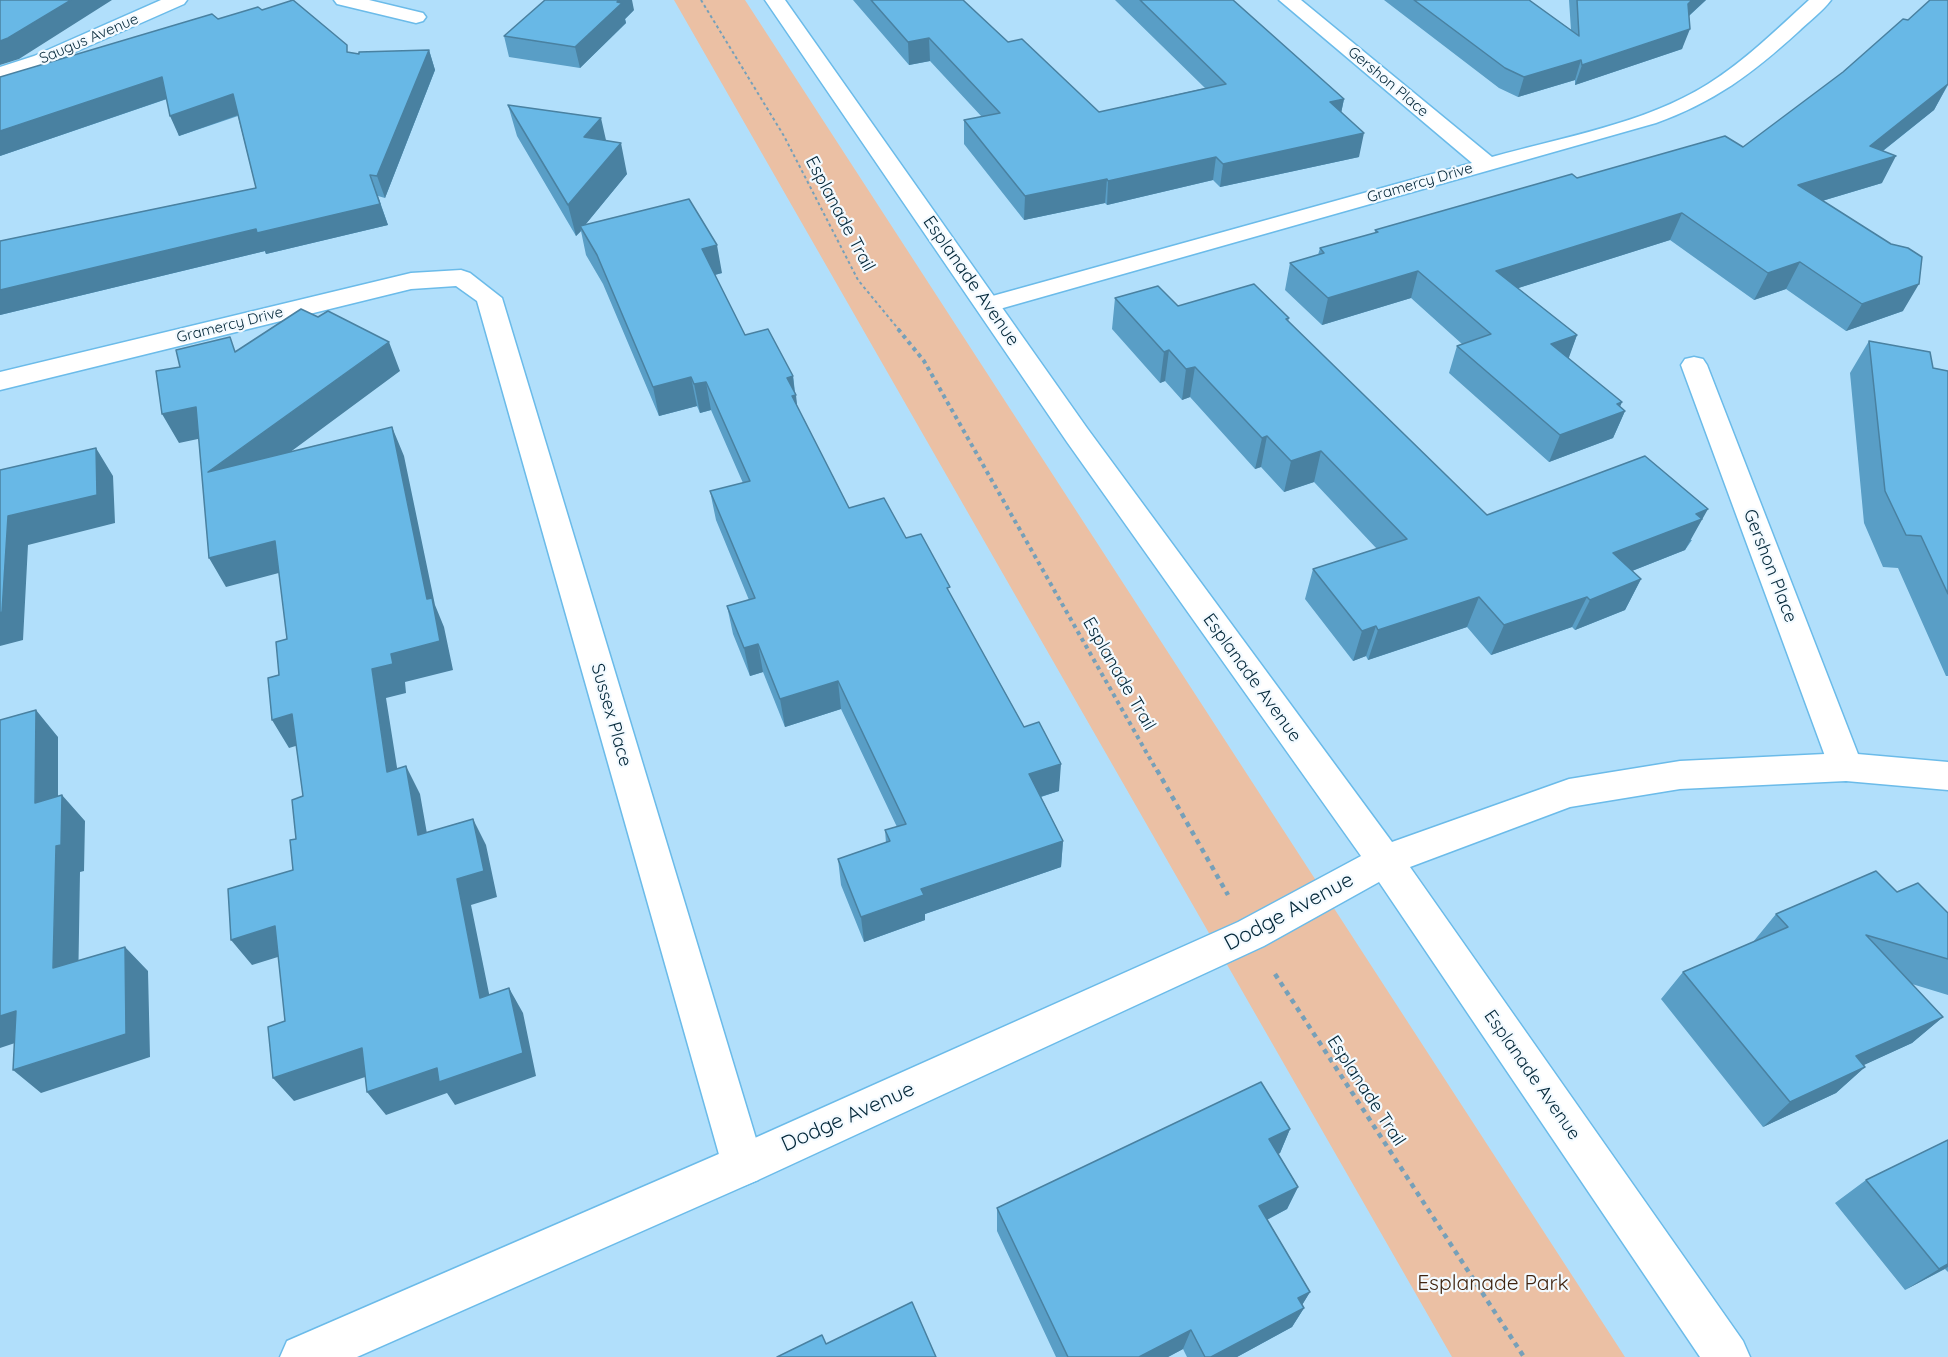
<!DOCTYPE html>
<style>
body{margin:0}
canvas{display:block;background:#b1dffb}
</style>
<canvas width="1948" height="1357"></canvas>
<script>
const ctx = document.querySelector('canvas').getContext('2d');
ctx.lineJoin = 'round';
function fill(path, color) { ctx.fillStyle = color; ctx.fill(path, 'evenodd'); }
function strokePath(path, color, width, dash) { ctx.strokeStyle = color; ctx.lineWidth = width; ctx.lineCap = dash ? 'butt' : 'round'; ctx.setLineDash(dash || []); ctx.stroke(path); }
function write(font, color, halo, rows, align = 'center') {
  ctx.font = font + ' Quicksand,sans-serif'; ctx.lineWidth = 4.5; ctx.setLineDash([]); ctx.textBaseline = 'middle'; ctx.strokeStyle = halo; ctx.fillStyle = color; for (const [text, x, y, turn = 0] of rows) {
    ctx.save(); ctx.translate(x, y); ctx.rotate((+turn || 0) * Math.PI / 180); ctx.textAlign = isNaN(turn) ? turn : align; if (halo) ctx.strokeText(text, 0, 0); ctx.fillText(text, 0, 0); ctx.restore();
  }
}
const green = new Path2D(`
 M674 0H745L1625 1357H1452Z`);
const pathFar2 = new Path2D(`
 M701 0 784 136 858 280 900 331`);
const pathFar1 = new Path2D(`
 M898 329 924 361 1157 771`);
const path = new Path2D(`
 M1157 770 1228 895
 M1275 974 1524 1357`);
const street = new Path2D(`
 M161 0H187L184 4 48 64 0 80V67L34 56Z
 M334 0H369L423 13 426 17 423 21 416 23 337 4Z
 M1279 0H1301L1492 157C1563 137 1644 124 1708 84 1745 61 1777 29 1809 0H1831C1822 12 1808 22 1798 32 1752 74 1714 102 1656 123L996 310 987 313 978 310 974 305 978 300 1472 163Z
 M461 270 470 273 502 298 764 1165 758 1180 743 1186 728 1180 722 1165 477 301 456 286 411 289 0 390V372L411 273Z
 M1694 357 1703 359 1707 365 1863 767 1858 777 1846 781 1834 777 1829 767 1681 365 1685 359Z`);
const secondary = new Path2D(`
 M765 0H785L1087 428 1392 842 1569 779 1680 761 1846 753 1948 762V790L1846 781 1680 789 1570 807 1410 867 1743 1341 1750 1357H1700L1379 882 1264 946 758 1180 357 1357H280L287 1341 728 1150 1238 922 1361 856 1067 442Z`);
const wall = new Path2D(`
 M853 0H963L1008 42 1099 112 1205 88 1115 0H1233L1344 99 1341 113 1359 157 1220 187 1213 180 1107 205 1105 203 1024 220 964 144V120L982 117 930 61 909 65Z
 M1384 0H1529L1571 30 1569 0H1706L1689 16 1682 49 1575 85V80L1518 97 1499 88Z
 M262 10 350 53 359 54 429 50 435 70 385 198 378 196 388 225 266 254 265 251 0 315V241L256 188 238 116 179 136 167 99 0 156V77L218 19Z
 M634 10 625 19 626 23 580 68 509 57 504 36Z
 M1948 85 1934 110 1883 151 1882 183 1822 201 1903 311 1846 331 1786 289 1754 300 1670 240 1518 288 1577 335 1568 358 1625 411 1613 438 1549 462 1449 373 1457 346 1462 344 1411 298 1322 325 1285 290 1290 263 1318 255 1320 248 1375 233V230L1577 178 1743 147Z
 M508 105 606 141 627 174 585 225 722 273 715 275 745 335 793 376 797 407 849 508 906 538 950 594 1059 791 1041 797 1063 841 1061 867 925 914V920L864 942 841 885 838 859 886 843 885 830 897 827 841 709 785 727 763 672 750 676 733 634 727 606 749 600 716 520 710 491 743 483 711 410 700 413 697 406 659 416 603 284 586 255 581 231 576 236 517 136Z
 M1115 298 1289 318 1288 322 1487 515 1692 540 1685 550 1632 571 1641 579 1625 610 1575 630 1572 627 1491 655 1467 627 1368 660 1366 656 1353 661 1305 599 1313 569 1377 549 1314 482 1284 492 1261 467 1255 469 1190 397 1182 400 1165 381 1160 383 1112 329Z
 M1869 341 1933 368 1948 371V676H1946L1898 568 1883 567 1864 523 1850 373Z
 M1897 892 1948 913V995L1912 984 1943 1017 1912 1043 1863 1065 1865 1067 1836 1093 1763 1127 1661 999 1683 972 1753 942 1776 914Z
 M1290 1129 1280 1153 1278 1154 1298 1187 1287 1209 1267 1220 1310 1292 1302 1305 1304 1308 1292 1327 1237 1357H1187L1183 1349 1168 1357H1056L997 1231V1208Z
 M1948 1140V1272L1945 1269 1905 1290 1835 1203 1866 1180Z`);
const shadedWall = new Path2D(`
 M71 0H112L19 59 0 65V41Z
 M619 0H632L634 10 625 19 626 23 580 68 575 47Z
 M1692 0H1706L1681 23 1688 4Z
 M1690 29 1682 49 1575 85 1582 65Z
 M929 38 930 61 909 65 908 42Z
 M429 50 435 70 385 198 377 176Z
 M1581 60 1575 80 1518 97 1524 77Z
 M162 77 172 97 0 156V131Z
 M1948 84 1934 110 1865 165 1896 156 1882 183 1785 212 1798 185 1870 146Z
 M233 94 241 114 179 136 170 116Z
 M1344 99 1339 123 1330 102Z
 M601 118 608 149 584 137Z
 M1364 133 1359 157 1220 187 1223 164Z
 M621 143 627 174 581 230 580 226 581 231 576 236 568 205Z
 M1216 157 1213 180 1107 205 1108 181Z
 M370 175 388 225 266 254 265 251 0 315V290Z
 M1107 179 1105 203 1024 220 1025 196Z
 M1682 213 1670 240 1487 298 1496 271Z
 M717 245 722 273 706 277 702 249Z
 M1800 262 1786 289 1754 300 1768 273Z
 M1418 271 1411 298 1322 325 1328 298Z
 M1919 284 1903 311 1846 331 1862 304Z
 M1577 335 1567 363 1551 344Z
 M389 342 400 371 224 501 208 472Z
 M1169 350 1165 381 1160 383 1164 352Z
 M1195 367 1190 397 1182 400 1186 369Z
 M793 376 795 396 796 395 799 424 787 378Z
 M691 377 697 406 659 416 653 387Z
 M706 382 711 410 700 413 694 384Z
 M1622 402 1617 414 1625 411 1613 438 1549 462 1560 435 1617 404Z
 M196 407 212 436 179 443 162 414Z
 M392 427 404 456 435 605 444 627 453 670 405 682 406 693 386 698 402 799 387 772 372 669 391 654 427 599Z
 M1267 436 1261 467 1255 469 1262 438Z
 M96 448 113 476 115 523 28 545 23 640 0 646V613L8 516Z
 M1321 451 1314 482 1284 492 1291 461Z
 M1708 509 1685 550 1599 584 1613 553 1696 514Z
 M275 541 290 570 226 587 209 558Z
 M1641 579 1625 610 1575 630 1590 600Z
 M1479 597 1467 627 1368 660 1378 630Z
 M1587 597 1572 627 1491 655 1504 625Z
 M1376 626 1366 656 1353 661 1362 631Z
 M758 644 763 672 750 676 744 648Z
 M838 681 841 709 785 727 780 699Z
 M36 710 58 737V829L35 803Z
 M292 714 309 742 289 748 272 720Z
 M1061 764 1059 791 1027 801 1029 774Z
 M406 766 420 794 432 862 418 835Z
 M62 795 85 821 84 871 80 872 78 992 53 968 56 846Z
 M473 819 486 845 497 897 471 905 495 1023 480 998 457 879Z
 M1063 841 1061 867 925 914V920L864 942 861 917 921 889Z
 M275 926 294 952 252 965 231 940Z
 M125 947 148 971 150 1057 41 1093 13 1070Z
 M509 988 523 1013 536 1076 455 1105 447 1093 386 1115 367 1092Z
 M16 1011 42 1034 0 1048V1016Z
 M1943 1017 1912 1043 1827 1082 1856 1056Z
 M362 1048 380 1072 294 1101 273 1078Z
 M1865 1067 1836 1093 1763 1127 1790 1102Z
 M1290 1129 1280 1153 1259 1163 1269 1139Z
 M1298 1187 1287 1209 1249 1229 1259 1206Z
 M1948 1264V1267L1905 1290 1939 1269Z
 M1310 1292 1299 1310 1304 1308 1292 1327 1237 1357H1211L1298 1298Z
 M1191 1330 1183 1349 1168 1357H1139Z`);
const building = new Path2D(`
 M0 0H71L8 38 0 41Z
 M293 0 347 45V52L359 54V52L429 50 377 176 370 175 380 204 257 233 256 229 0 290V241L256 188 233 94 170 116 162 77 0 131V77L212 14 218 19 258 7 262 10Z
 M545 0H619L617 2 622 3 575 47 504 36Z
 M871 0H963L1008 42 1022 39 1099 112 1226 84 1140 0H1233L1344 99 1330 102 1364 133 1223 164 1216 157 1108 181 1107 179 1025 196 964 120 1000 113 929 38 908 42Z
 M1414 0H1529L1579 36 1577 0H1692L1688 4 1690 29 1582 65 1581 60 1524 77 1505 68Z
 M1930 0H1948V84L1870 146 1896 156 1798 185 1891 244 1908 248 1922 257 1919 284 1862 304 1800 262 1768 273 1682 213 1496 271 1577 335 1551 344 1622 402 1617 404 1625 411 1560 435 1457 346 1491 334 1418 271 1328 298 1290 263 1324 253 1320 248 1378 232 1375 230 1572 174 1577 178 1725 136 1743 147 1843 72 1903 19 1908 20Z
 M508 105 601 118 584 137 621 143 568 205Z
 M689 199 717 245 702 249 745 335 768 329 793 376 787 378 796 395 792 396 849 508 884 498 906 538 921 534 950 587 947 588 1024 727 1039 722 1061 764 1029 774 1063 841 921 889 924 895 861 917 838 859 890 841 885 830 906 824 838 681 780 699 758 644 744 648 727 606 755 598 710 491 750 481 706 382 694 384 691 377 653 387 597 255 580 226Z
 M1254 284 1289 318 1286 319 1487 515 1645 456 1708 509 1696 514 1702 519 1613 553 1641 579 1590 600 1587 597 1504 625 1479 597 1378 630 1376 626 1362 631 1313 569 1407 539 1321 451 1291 461 1267 436 1262 438 1195 367 1186 369 1169 350 1164 352 1115 298 1158 286 1178 306Z
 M301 309 318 317 328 311 389 342 208 472 392 427 427 599 432 598 440 641 391 654 393 664 372 669 387 772 406 766 418 835 473 819 484 871 457 879 480 998 509 988 523 1053 439 1082 437 1068 367 1092 362 1048 273 1078 268 1027 285 1021 275 926 231 940 228 889 293 870 290 840 296 839 292 800 303 796 292 714 272 720 268 678 279 675 276 642 287 639 275 541 209 558 196 407 162 414 156 371 180 367 176 350 230 337 235 352Z
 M1869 341 1930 352 1933 368 1948 371V594L1921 536 1906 535 1885 491Z
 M96 448 97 495 8 516 2 612 0 613V470Z
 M36 710 35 803 62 795 61 845 56 846 53 968 125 947 126 1034 13 1070 16 1011 0 1016V720Z
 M1876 871 1897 892 1918 883 1948 913V959L1866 935 1943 1017 1856 1056 1865 1067 1790 1102 1683 972 1788 927 1776 914Z
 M1261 1082 1290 1129 1269 1139 1298 1187 1259 1206 1310 1292 1298 1298 1304 1308 1211 1357H1205L1191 1330 1139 1357H1068L997 1208Z
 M1948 1140V1264L1939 1269 1866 1180Z
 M912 1302 936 1357H777L822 1335 826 1344Z`);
const farStreetnames = [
 ["Saugus Avenue",89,39,-23],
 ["Gershon Place",1388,82,40],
 ["Gramercy Drive",1420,183,-16],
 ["Gramercy Drive",230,325,-14]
];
const streetNames = [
 ["Esplanade Trail",840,214,62],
 ["Esplanade Avenue",971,281,55],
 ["Gershon Place",1770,566,69],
 ["Esplanade Trail",1119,674,60],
 ["Esplanade Avenue",1252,678,54],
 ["Sussex Place",611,715,74],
 ["Esplanade Avenue",1532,1075,55],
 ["Esplanade Trail",1366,1091,57]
];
const nearStreetnames = [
 ["Dodge Avenue",1289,912,-28],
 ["Dodge Avenue",848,1117,-24]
];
const nearParknames = [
 ["Esplanade Park",1493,1284]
];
fill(green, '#ebc0a4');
strokePath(street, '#6bbbe9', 3);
strokePath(secondary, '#6bbbe9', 3);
strokePath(pathFar2, '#76a0b9', 2, [3, 3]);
strokePath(pathFar1, '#76a0b9', 4, [4, 4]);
strokePath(path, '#76a0b9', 4.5, [5, 5]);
fill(street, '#fff');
fill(secondary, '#fff');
fill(wall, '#599ec6');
fill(shadedWall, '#4981a1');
fill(building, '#68b8e6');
strokePath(building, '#4981a1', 1.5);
write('15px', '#032739', '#f3faff', farStreetnames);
write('18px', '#032739', '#f3faff', streetNames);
write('21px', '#032739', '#f3faff', nearStreetnames);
write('21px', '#402410', '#f3faff', nearParknames);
</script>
